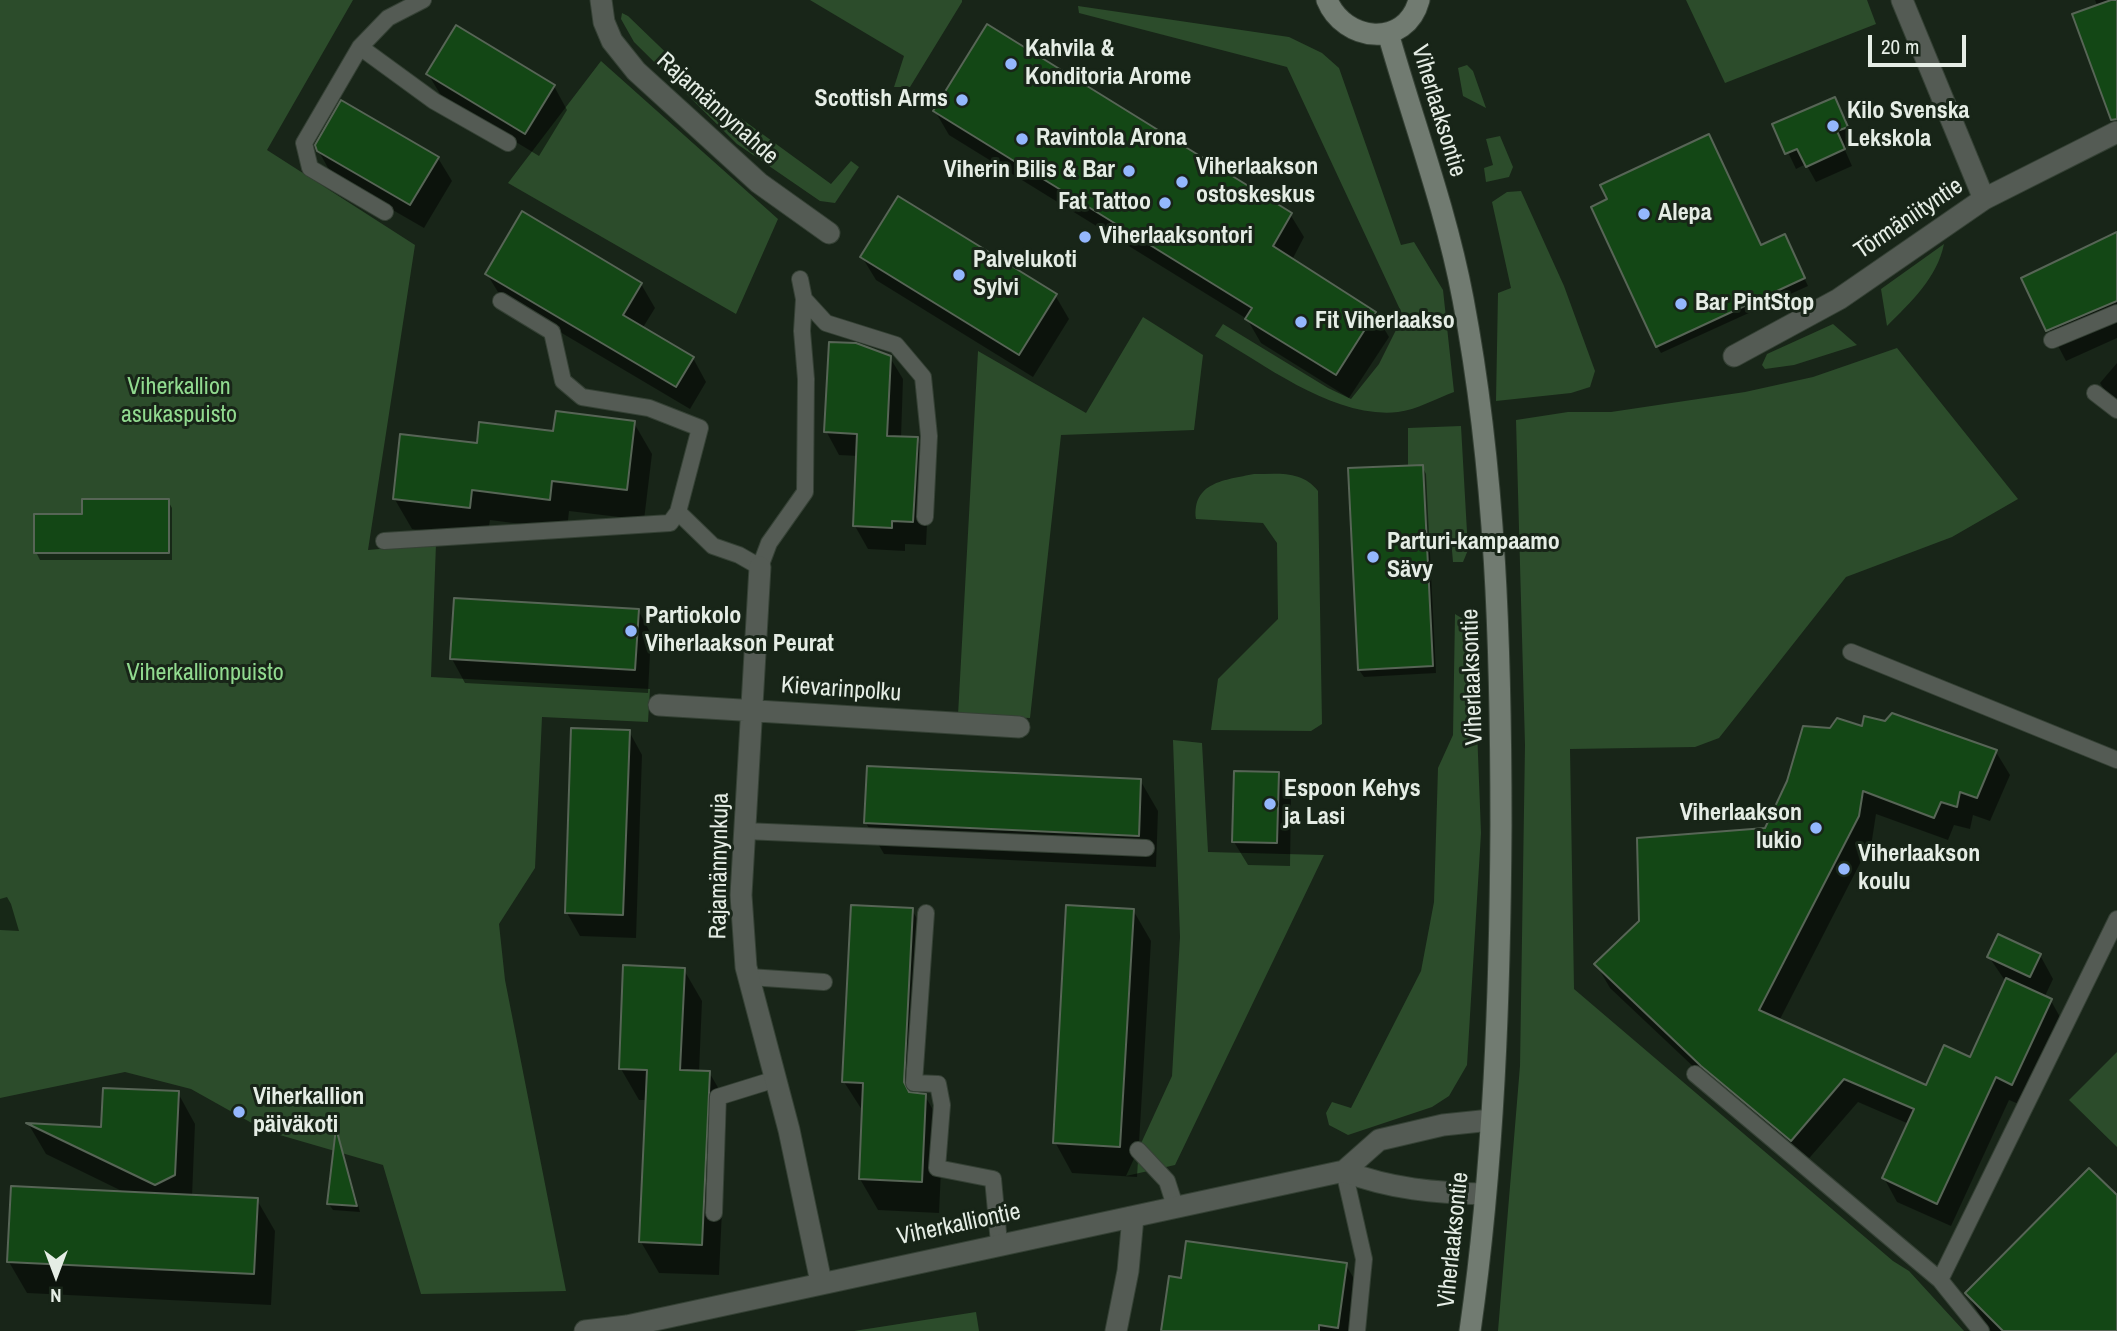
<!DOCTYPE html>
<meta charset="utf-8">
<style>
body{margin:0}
#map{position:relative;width:2117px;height:1331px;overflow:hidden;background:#182518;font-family:"Archivo Narrow",sans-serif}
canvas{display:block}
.north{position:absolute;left:21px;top:1240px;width:70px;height:70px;-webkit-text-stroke:5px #182518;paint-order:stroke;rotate:180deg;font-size:19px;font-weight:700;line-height:28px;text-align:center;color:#e5ede5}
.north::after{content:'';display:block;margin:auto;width:24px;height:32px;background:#e5ede5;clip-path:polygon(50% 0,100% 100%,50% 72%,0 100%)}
.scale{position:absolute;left:1868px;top:35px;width:98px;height:32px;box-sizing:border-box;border:4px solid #e5ede5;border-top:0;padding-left:9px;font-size:21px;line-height:24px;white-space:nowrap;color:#e5ede5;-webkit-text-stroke:5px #182518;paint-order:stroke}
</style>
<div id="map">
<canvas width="2117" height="1331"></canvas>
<div class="north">N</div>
<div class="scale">20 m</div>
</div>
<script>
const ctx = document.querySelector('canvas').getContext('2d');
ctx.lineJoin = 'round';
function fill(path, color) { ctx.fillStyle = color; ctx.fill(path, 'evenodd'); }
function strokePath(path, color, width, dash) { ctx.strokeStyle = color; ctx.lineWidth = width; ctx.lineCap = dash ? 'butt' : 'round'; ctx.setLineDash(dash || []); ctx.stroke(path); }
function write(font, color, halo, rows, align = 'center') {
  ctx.font = font + ' "Archivo Narrow",sans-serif'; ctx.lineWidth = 6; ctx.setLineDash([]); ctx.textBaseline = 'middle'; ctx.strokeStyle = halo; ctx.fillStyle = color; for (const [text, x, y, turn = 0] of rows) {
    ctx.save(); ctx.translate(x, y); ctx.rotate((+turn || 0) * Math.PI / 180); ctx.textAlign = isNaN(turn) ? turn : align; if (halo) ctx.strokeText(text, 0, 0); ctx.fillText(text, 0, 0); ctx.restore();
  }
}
const green = new Path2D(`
 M0 0H353L267 150 415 245 368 550 436 544 431 677 650 689 648 722 542 717 535 868 499 924 505 980 566 1291 421 1294 383 1165 266 1131 191 1089 125 1072 0 1098Z
 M810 0H962V2L910 87H894L904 56Z
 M1686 0H1867L1876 24 1725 83Z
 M1078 6 1289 37 1322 53 1339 68 1401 245 1414 242 1443 290 1454 392C1437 398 1416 410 1398 412 1335 419 1267 366 1215 336L1223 324 1328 388 1351 399 1379 364 1403 316 1287 67 1079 13Z
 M622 13 628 16 713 98 831 184 851 161 859 167 835 203 820 201 737 144 634 42 621 19Z
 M601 61 778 219 736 314 508 183Z
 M1467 65 1473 71 1486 108 1463 96 1458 68Z
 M1500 136 1513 167 1509 177 1486 182 1484 168 1493 165 1486 139Z
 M1521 191 1564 286 1595 371 1590 387 1571 393 1496 401 1498 293 1511 288 1492 202 1507 192Z
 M1944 244C1937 278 1911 302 1887 326L1881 289Z
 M1143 317 1203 355 1194 430 1061 435 1030 718 958 715 978 351 1086 413Z
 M1833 324 1857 345 1794 365 1765 369 1762 365 1767 354Z
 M1897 348 2018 499 1952 537 1846 577 1719 738 1695 747 1570 749 1574 989 1893 1261 1909 1271 1964 1331H1498L1520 1066 1525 745 1516 420 1568 412H1611L1745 392 1813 377Z
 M1461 426 1468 550 1463 562H1453L1451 539 1427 540 1423 465H1408V428Z
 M1254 474C1278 474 1302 470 1318 491L1322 724 1311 731 1211 730 1218 679 1278 619 1277 543 1263 523 1196 519C1192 482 1225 480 1254 474Z
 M1455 614 1473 625 1481 833 1467 1065 1449 1096 1432 1107 1348 1135 1329 1125 1326 1113 1332 1102 1351 1108 1421 971 1434 902 1438 768 1453 735Z
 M1173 740 1202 743 1208 852 1324 855 1175 1165 1126 1176 1172 1076 1180 937Z
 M2117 1052V1147L2069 1100Z
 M976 1312 979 1331H854Z`);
const shadow = new Path2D(`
 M2095 0H2117V108L2098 7Z
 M428 74 554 86 567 110 539 156 442 97Z
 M1834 99 1856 143 1844 148 1852 166 1816 182 1806 164 1796 169 1775 125Z
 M935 111 1290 214 1304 237 1292 260 1375 313 1389 337 1349 398 1261 343 1247 319 949 135Z
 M318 150 438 158 452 181 424 228 332 175Z
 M2117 234V338L2066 361 2023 279Z
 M1788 244 1808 286 1661 353 1657 346 1761 247Z
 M862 257 1055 295 1069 319 1033 377 876 280Z
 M487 274 641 284 655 308 642 329 693 358 706 382 690 409 501 297Z
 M889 356 903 379 901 438 917 439 930 463 926 545 905 544V551L868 549 855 526 858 456 839 455 826 431Z
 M2117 363V410L2100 383Z
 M634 423 652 454 644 520 569 511 567 530 490 520 487 538 412 529 394 498 555 433Z
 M1422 466 1426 474 1436 673 1364 677 1359 670Z
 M168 501 172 508V560H40L36 552 84 515Z
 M638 610 651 634 648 693 465 683 452 659Z
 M1863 728 1996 752 2010 775 1990 821 1973 815 1970 829 1954 825 1948 840 1876 814 1872 840 1779 1021 1926 1087 1970 1059 2006 982 1989 957 2040 955 2053 979 2044 998 2051 1001 2064 1024 2026 1107 2009 1100 1951 1226 1897 1202 1884 1178 1909 1124 1858 1102 1805 1163 1717 1089 1610 988 1596 964 1766 830 1830 730Z
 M629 731 642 755 636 938 580 936 567 913Z
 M1278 774 1291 797 1290 866 1248 865 1234 842Z
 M1140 780 1158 811 1156 867 884 854 866 823Z
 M7 897 11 904 19 931 0 930V899Z
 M912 910 930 941 921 1095 925 1096 943 1127 939 1213 878 1210 860 1179 864 1113 844 1082Z
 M1133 910 1151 941 1137 1177 1072 1173 1055 1142Z
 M684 970 702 1001 699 1072H709L727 1103 719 1275 659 1273 641 1242 648 1100H639L621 1069Z
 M178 1093 195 1124 192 1197 257 1200 275 1231 271 1305 27 1293 9 1262 128 1194 46 1154 29 1125 102 1129Z
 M335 1131 339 1138 360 1212 333 1210 328 1203Z
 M2117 1197V1331H1991L1985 1324 1967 1294Z
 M1346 1265 1360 1289 1354 1331H1163L1182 1280Z`);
const building = new Path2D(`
 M2111 0H2117V119L2111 120 2072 14Z
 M987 24 1292 213 1273 246 1376 312 1336 375 1245 319 1252 308 933 111Z
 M456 25 555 85 525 134 426 74Z
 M1835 97 1848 127 1837 131 1845 149 1806 167 1797 149 1785 154 1772 124Z
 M341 100 439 157 410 205 317 151 315 145Z
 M1709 134 1761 245 1785 234 1805 278 1656 347 1591 207 1607 199 1600 185Z
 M898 196 1057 294 1019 355 860 257Z
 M522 211 642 283 623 315 694 357 676 387 485 274Z
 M2117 232V301L2046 331 2021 278Z
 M829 342 856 343 891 356 887 436 918 437 913 522 892 521V528L853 526 857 434 824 432Z
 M556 411 635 421 627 490 552 481 550 500 472 490 470 508 393 499 400 434 477 443 479 422 553 431Z
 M1423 465 1433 666 1358 670 1348 468Z
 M82 499H169V553H34V514H82Z
 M454 598 639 609 635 670 450 659Z
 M1892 713 1997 750 1977 798 1960 792 1957 807 1941 802 1934 818 1863 791 1859 816 1759 1010 1926 1085 1944 1045 1970 1057 2006 978 2052 999 2012 1085 1996 1077 1937 1204 1882 1178 1914 1109 1844 1079 1791 1141 1701 1066 1594 964 1639 921 1637 838 1765 828 1787 781 1803 726 1830 728 1837 718 1862 726 1864 716 1885 721Z
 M571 728 630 730 623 915 565 913Z
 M867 766 1141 779 1139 836 864 823Z
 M1234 771 1279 772 1277 843 1232 842Z
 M851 905 913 908 904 1082 909 1092 926 1094 922 1182 859 1179 863 1083 842 1082Z
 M1066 905 1134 909 1120 1147 1053 1143Z
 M1998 934 2041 954 2030 977 1987 957Z
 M623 965 685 968 680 1070 710 1071 702 1245 639 1242 647 1070 619 1069Z
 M103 1088 179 1091 175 1175 155 1185 26 1123 101 1127Z
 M336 1128 357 1206 327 1204Z
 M2089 1168 2117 1195V1331H2003L1965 1293Z
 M11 1186 258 1198 254 1274 7 1262Z
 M1186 1241 1347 1263 1338 1328 1319 1325V1331H1161L1169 1276 1181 1278Z`);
const lane = new Path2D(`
 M360 47 434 101 508 143
 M385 212 310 168 304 143 360 47 388 18 423 0
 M800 279 804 299 826 323 896 345 923 377 929 436 925 517
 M501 301 552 332 563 381 582 397 649 408 700 428 678 512
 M2052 340 2117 313
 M2095 393 2117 410
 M384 541 670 523 678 512 713 546 739 555 760 567 769 543 805 492 806 379 802 331 804 299
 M1851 652 2117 760
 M744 831 1146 848
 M926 913 914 1083 938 1084 942 1105 937 1168 993 1179 999 1243
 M749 977 824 982
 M1695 1074 1940 1280 1981 1331
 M1138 1150 1167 1181 1175 1206
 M1344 1171 1364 1259 1357 1331
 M714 1213 718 1097 776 1079
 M1940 1280 2117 919`);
const street = new Path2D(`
 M601 0 604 22 612 41 636 71 759 183 829 233
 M1902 0 1984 199
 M1734 356 1839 299 1984 199 2117 132
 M760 567 741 895 746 967 789 1130 821 1282
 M659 705 1019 727
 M1344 1171 1379 1140 1443 1125 1491 1120
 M585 1331 627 1326 1344 1171C1390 1189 1436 1193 1485 1194
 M1116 1331 1128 1271 1133 1217`);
const secondary = new Path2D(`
 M1327 0C1344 42 1406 49 1419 0
 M1388 33C1413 121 1446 209 1463 299 1496 473 1501 649 1501 825 1500 994 1494 1164 1470 1331`);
const markers = [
 [1011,64,7,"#94b7fd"],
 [962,100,7,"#94b7fd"],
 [1833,126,7,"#94b7fd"],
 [1022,139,7,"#94b7fd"],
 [1129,171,7,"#94b7fd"],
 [1182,182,7,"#94b7fd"],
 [1165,203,7,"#94b7fd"],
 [1644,214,7,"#94b7fd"],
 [1085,237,7,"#94b7fd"],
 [959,275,7,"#94b7fd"],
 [1681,304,7,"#94b7fd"],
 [1301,322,7,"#94b7fd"],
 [1373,557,7,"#94b7fd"],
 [631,631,7,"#94b7fd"],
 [1270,804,7,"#94b7fd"],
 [1816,828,7,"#94b7fd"],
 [1844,869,7,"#94b7fd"],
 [239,1112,7,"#94b7fd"]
];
const poiNames = [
 ["Kahvila &",1025,50],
 ["Konditoria Arome",1025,78],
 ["Scottish Arms",948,100,"right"],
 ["Kilo Svenska",1847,112],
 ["Lekskola",1847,140],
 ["Ravintola Arona",1036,139],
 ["Viherlaakson",1196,168],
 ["ostoskeskus",1196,196],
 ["Viherin Bilis & Bar",1115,171,"right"],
 ["Fat Tattoo",1151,203,"right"],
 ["Alepa",1658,214],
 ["Viherlaaksontori",1099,237],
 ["Palvelukoti",973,261],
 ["Sylvi",973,289],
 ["Bar PintStop",1695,304],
 ["Fit Viherlaakso",1315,322],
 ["Parturi-kampaamo",1387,543],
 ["Sävy",1387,571],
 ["Partiokolo",645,617],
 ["Viherlaakson Peurat",645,645],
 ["Espoon Kehys",1284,790],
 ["ja Lasi",1284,818],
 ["Viherlaakson",1802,814,"right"],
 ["lukio",1802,842,"right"],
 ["Viherlaakson",1858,855],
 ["koulu",1858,883],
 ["Viherkallion",253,1098],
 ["päiväkoti",253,1126]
];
const streetNames = [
 ["Rajamännynahde",717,109,42],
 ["Viherlaaksontie",1438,111,73],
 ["Törmäniityntie",1909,219,-34],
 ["Viherlaaksontie",1473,677,-92],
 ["Kievarinpolku",841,690,4],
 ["Rajamännynkuja",720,866,-89],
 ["Viherkalliontie",959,1225,-12],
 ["Viherlaaksontie",1454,1240,-84]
];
const parkNames = [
 ["Viherkallion",179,388],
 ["asukaspuisto",179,416],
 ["Viherkallionpuisto",205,674]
];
fill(green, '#2c4c2b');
fill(shadow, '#0007');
fill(building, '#134715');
strokePath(building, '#576556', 2);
strokePath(lane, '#354135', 18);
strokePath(street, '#354135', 23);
strokePath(secondary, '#354135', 23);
strokePath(lane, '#545b54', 16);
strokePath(street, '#545b54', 21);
strokePath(secondary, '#717b71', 21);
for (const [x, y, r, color] of markers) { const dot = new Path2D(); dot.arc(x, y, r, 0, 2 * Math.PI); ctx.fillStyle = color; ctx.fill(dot); strokePath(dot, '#182518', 2.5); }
write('bold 24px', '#e5ede5', '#182518', poiNames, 'left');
write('24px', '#e5ede5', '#182518', streetNames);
write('24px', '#91da8f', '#182518', parkNames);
</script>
